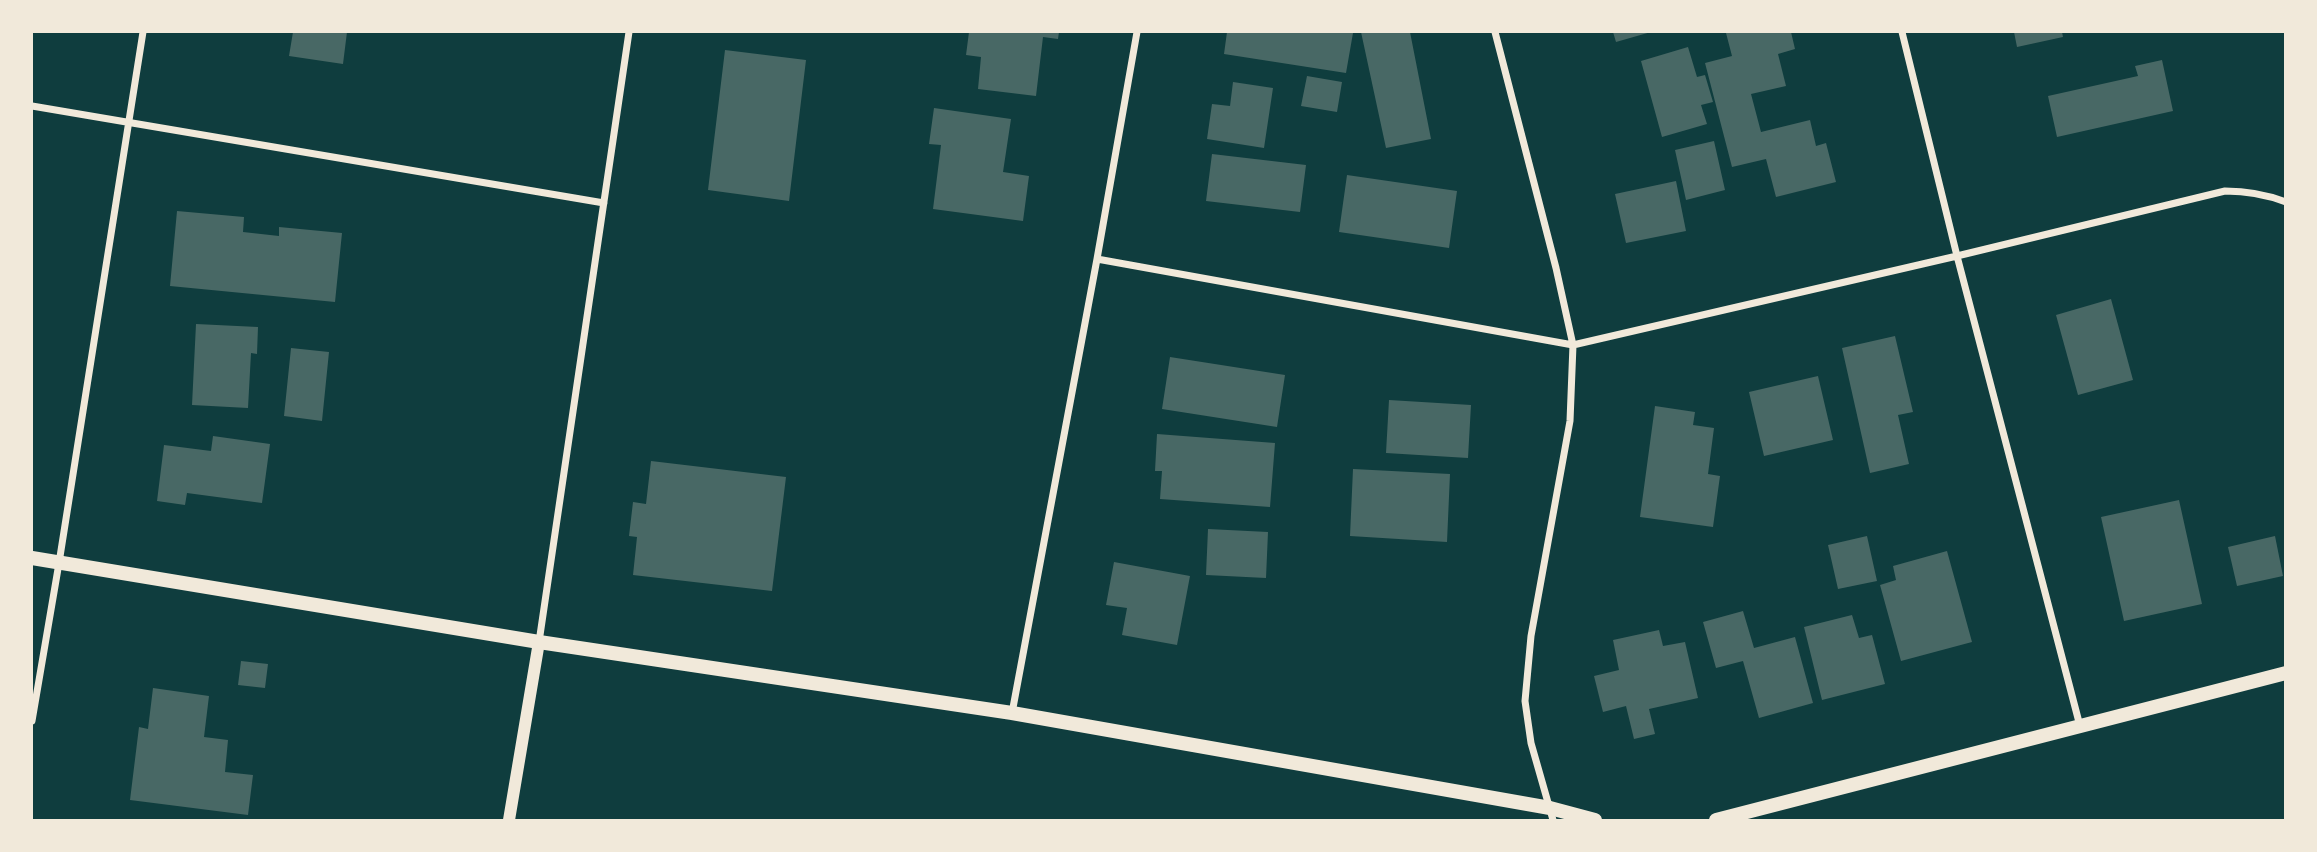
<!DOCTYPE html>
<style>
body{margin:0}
#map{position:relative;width:2317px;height:852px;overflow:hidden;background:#0f3d3e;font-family:"Times New Roman",serif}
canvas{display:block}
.frame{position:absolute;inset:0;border:33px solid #f1e9da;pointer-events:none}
</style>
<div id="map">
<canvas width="2317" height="852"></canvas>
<div class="frame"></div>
</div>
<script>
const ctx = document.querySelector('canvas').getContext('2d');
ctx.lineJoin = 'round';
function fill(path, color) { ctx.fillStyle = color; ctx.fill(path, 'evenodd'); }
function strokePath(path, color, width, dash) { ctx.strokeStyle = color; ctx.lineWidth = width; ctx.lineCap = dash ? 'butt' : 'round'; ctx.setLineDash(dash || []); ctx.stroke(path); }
const building = new Path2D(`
 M293 32H347L343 64 289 56Z
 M969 32H1059L1058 39 1043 37 1036 96 978 89 981 57 966 55Z
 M1227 32 1353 33 1346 73 1224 54Z
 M1361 32H1410L1431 139 1386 148Z
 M1613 32H1651L1616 42Z
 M1732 32H1791L1795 49 1778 54 1786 86 1751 94 1761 132 1810 120 1816 146 1826 143 1836 182 1776 197 1766 159 1732 167 1705 63 1732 56 1726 33Z
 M2014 32H2062L2063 37 2017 47Z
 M1688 47 1697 77 1705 75 1713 102 1701 105 1707 124 1662 137 1641 61Z
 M725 50 806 60 789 201 708 190Z
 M2162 60 2173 111 2057 137 2048 96 2138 76 2135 66Z
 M1307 76 1342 82 1337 112 1301 106Z
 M1233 82 1273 88 1264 148 1207 139 1212 104 1230 106Z
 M934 108 1011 119 1003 172 1029 176 1023 221 933 209 941 145 929 144Z
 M1714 141 1725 190 1686 200 1675 150Z
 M1212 154 1306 165 1300 212 1206 201Z
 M1347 175 1457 191 1449 248 1339 232Z
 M1676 181 1686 231 1626 243 1615 194Z
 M177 211 244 217 243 232 279 236V227L342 233 335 302 170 286Z
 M2111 299 2133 380 2078 395 2056 315Z
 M196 324 258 327 257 354 251 353 248 408 192 405Z
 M1895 336 1913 412 1898 415 1909 464 1870 473 1842 348Z
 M291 348 329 352 322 421 284 416Z
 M1170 357 1285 375 1277 427 1162 409Z
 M1818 376 1833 440 1764 456 1749 392Z
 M1389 400 1471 405 1468 458 1386 453Z
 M1655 406 1695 412 1693 425 1714 428 1708 474 1720 476 1713 527 1640 517Z
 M1157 434 1275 443 1270 507 1160 499 1162 471H1155Z
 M213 436 270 444 262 503 187 493 185 505 157 501 164 445 211 451Z
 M651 461 786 477 772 591 633 575 637 537 629 536 633 502 646 504Z
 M1353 469 1450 474 1447 542 1350 536Z
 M2179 500 2202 604 2124 621 2101 517Z
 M1208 529 1268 532 1266 578 1206 575Z
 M1867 536 1877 581 1838 589 1828 545Z
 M2275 536 2283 576 2237 586 2228 547Z
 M1947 551 1972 642 1901 661 1880 585 1896 580 1893 566Z
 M1114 562 1190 576 1177 645 1122 635 1127 608 1106 605Z
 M1743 611 1754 648 1795 637 1813 703 1759 718 1743 661 1716 668 1703 622Z
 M1852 615 1859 638 1872 635 1885 684 1822 700 1804 627Z
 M1659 630 1663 646 1685 642 1698 698 1649 709 1655 734 1634 739 1626 706 1603 712 1594 676 1619 670 1613 640Z
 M241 661 268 664 265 688 238 685Z
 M153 688 209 696 204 737 228 740 225 772 253 775 248 815 130 800 139 727 148 729Z`);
const minor = new Path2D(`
 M1495 32 1556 268 1573 345 1570 421 1531 636 1525 701 1531 743 1553 820
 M1902 32 1957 256 2080 726
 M32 106 604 203
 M1097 259 1573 345 1957 256 2225 191C2247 191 2265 194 2286 202
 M539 642 629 32
 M1012 713 1097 259 1137 32
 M32 721 59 563 143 32`);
const tertiary = new Path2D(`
 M509 820 539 642`);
const secondary = new Path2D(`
 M32 558 539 642 1012 713 1550 808 1595 820
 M1716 820 2286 673`);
fill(building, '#486865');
strokePath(minor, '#f1e9da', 7);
strokePath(tertiary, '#f1e9da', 12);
strokePath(secondary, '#f1e9da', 14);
</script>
